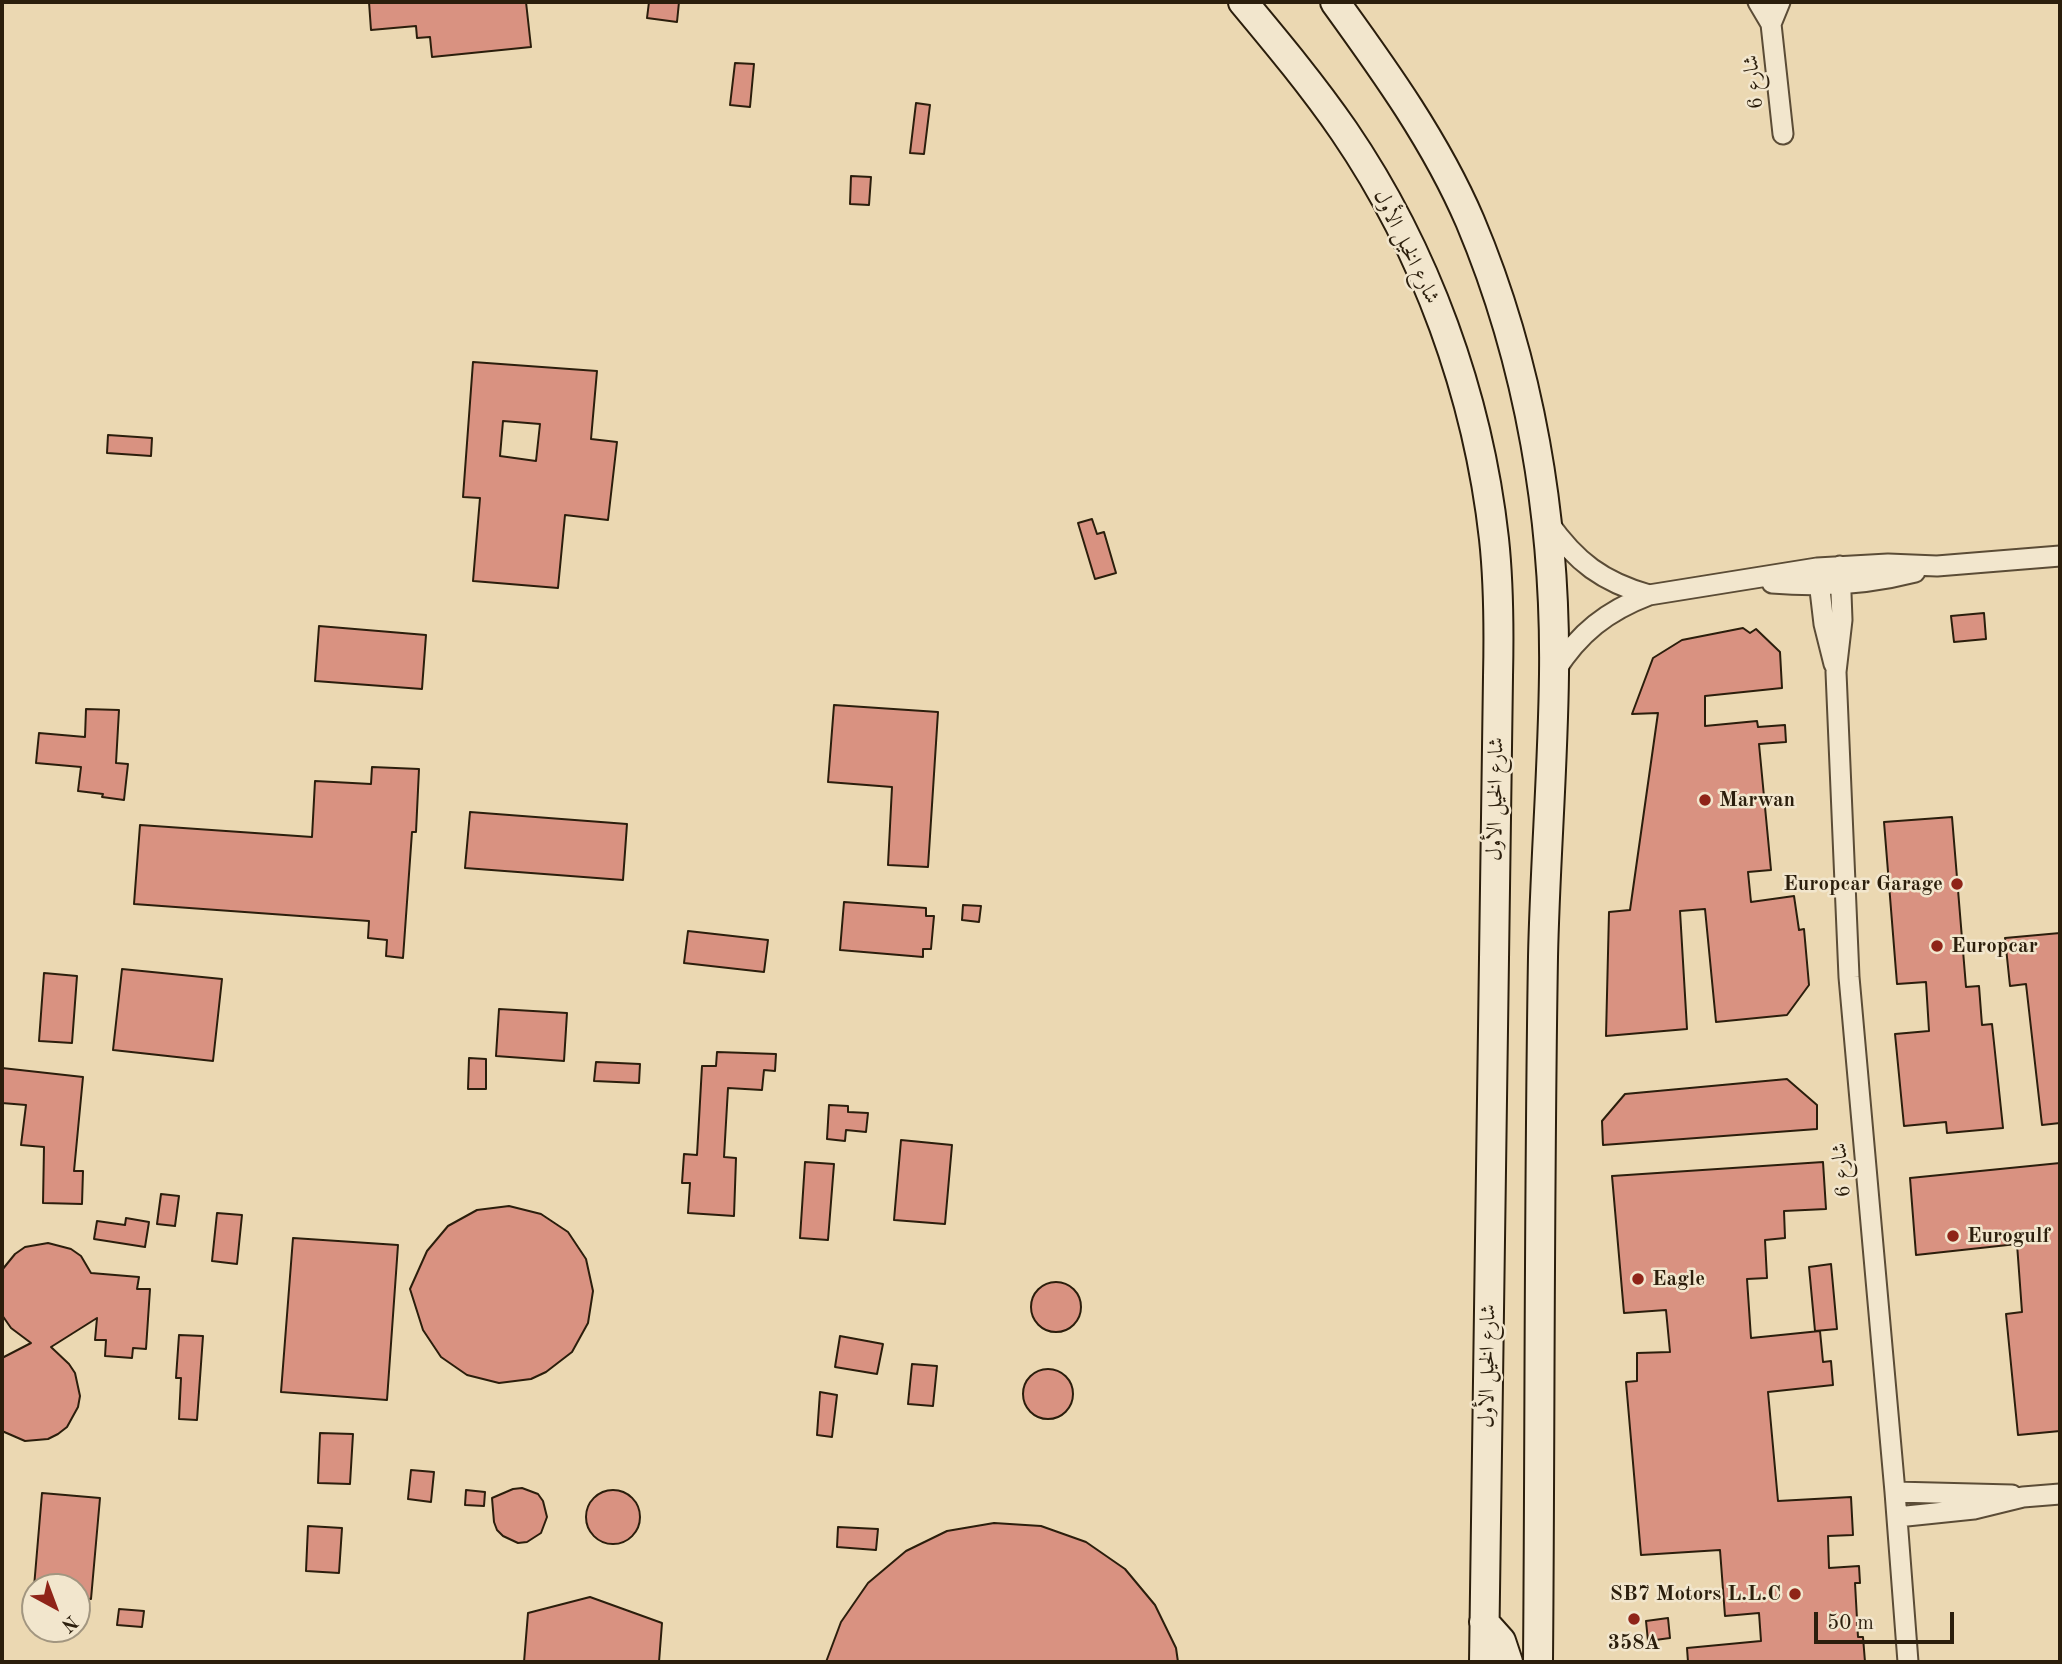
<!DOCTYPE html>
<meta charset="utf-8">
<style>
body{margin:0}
#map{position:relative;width:2062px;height:1664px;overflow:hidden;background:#ebd8b2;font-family:"Old Standard TT",serif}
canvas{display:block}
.frame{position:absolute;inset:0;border:4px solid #2b1e0c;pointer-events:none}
.north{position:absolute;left:21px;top:1573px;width:70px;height:70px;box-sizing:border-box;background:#f2e6cd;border:2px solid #a29680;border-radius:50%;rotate:139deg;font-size:19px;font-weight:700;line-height:28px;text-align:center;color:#2b1e0c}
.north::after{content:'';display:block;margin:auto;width:24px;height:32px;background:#8f2418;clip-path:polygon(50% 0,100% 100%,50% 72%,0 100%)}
.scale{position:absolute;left:1814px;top:1612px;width:140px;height:32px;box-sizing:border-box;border:4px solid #2b1e0c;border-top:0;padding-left:9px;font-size:21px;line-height:24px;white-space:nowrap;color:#2b1e0c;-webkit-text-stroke:5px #f2e6cd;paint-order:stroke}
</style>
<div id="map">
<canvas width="2062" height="1664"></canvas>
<div class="frame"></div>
<div class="north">N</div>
<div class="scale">50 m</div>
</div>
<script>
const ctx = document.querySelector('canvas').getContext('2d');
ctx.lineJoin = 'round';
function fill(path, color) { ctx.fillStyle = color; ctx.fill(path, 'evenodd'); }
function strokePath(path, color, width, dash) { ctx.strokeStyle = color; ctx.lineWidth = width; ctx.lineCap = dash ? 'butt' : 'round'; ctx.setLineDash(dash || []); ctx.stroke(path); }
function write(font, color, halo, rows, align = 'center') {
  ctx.font = font + ' "Old Standard TT",Amiri,serif'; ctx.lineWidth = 5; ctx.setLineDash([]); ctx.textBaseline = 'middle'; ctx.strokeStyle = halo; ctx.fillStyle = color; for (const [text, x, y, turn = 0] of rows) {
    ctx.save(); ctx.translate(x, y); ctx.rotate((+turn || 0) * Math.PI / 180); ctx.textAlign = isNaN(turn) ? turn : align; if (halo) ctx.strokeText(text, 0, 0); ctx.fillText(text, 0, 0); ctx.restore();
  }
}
const building = new Path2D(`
 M369 2H526L531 47 432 57 430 37 417 38 416 26 371 30Z
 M649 2H679L677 22 647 18Z
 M735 63 754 64 750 107 730 105Z
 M916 103 930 105 924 154 910 153Z
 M851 176 871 177 869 205 850 204Z
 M473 362 597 371 591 439 617 442 608 520 565 515 558 588 473 581 480 498 463 497ZM503 421 540 424 536 461 500 456Z
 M108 435 152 438 151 456 107 453Z
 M1092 519 1097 534 1104 532 1116 573 1095 579 1078 523Z
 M1984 613 1986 639 1954 642 1951 616Z
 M319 626 426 635 422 689 315 681Z
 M1743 628 1750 633 1756 629 1780 652 1782 688 1705 696V726L1757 721 1758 727 1785 725 1786 742 1759 744 1771 870 1748 872 1751 902 1794 896 1799 930 1804 929 1809 985 1787 1015 1716 1022 1705 909 1680 911 1687 1029 1606 1036 1609 912 1630 910 1658 713 1632 714 1653 658 1682 640Z
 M834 705 938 712 928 867 888 865 892 787 828 782Z
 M86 709 119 710 116 763 128 764 124 800 102 797 103 794 78 791 81 767 36 763 39 733 85 737Z
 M372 767 419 769 416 832H412L403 958 386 956 387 940 368 938 369 921 134 904 140 825 312 837 315 781 371 784Z
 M470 812 627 824 623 880 465 868Z
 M1952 817 1966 987 1979 986 1982 1025 1992 1024 2003 1128 1947 1133 1946 1122 1904 1126 1895 1034 1929 1031 1926 982 1897 984 1884 822Z
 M844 902 926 908V916H934L931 949H923V957L840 950Z
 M963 905 981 906 979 922 962 920Z
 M688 931 768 940 764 972 684 963Z
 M2060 933V1123L2042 1125 2026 984 2010 986 2005 938Z
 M122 969 222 979 213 1061 113 1050Z
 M44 973 77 976 72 1043 39 1041Z
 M499 1009 567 1013 564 1061 496 1056Z
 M717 1052 776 1054 775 1071 764 1070 762 1090 728 1088 724 1157 736 1158 734 1216 688 1213 690 1183H682L684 1154 697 1155 702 1066H716Z
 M469 1058 486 1059V1089H468Z
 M596 1062 640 1064 639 1083 594 1081Z
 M2 1068 83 1077 74 1171H83L82 1204 43 1203 44 1147 21 1145 26 1105 2 1103Z
 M1787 1079 1817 1105V1129L1603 1145 1602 1121 1625 1094Z
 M829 1105 848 1106V1112L868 1113 866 1132 846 1130 845 1141 827 1139Z
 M901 1140 952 1145 945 1224 894 1220Z
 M805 1162 834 1164 828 1240 800 1238Z
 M1823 1162 1826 1209 1784 1211 1785 1238 1765 1240 1767 1278 1747 1279 1751 1338 1820 1331 1823 1362 1831 1361 1833 1385 1768 1392 1778 1501 1851 1497 1853 1535 1828 1536 1829 1568 1859 1566 1860 1583H1855L1858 1637H1863L1865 1662H1688L1687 1648 1761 1641 1759 1613 1725 1616 1720 1550 1641 1555 1626 1382 1637 1381V1353L1670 1352 1666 1310 1624 1313 1612 1176Z
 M2060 1163V1431L2018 1435 2006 1314 2022 1312 2017 1244 1916 1255 1910 1178Z
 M161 1194 179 1196 175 1226 157 1224Z
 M509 1206 541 1214 568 1232 586 1259 593 1291 588 1323 572 1352 546 1372 531 1379 499 1383 467 1375 441 1357 423 1330 410 1289 427 1251 448 1226 477 1210Z
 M217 1213 242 1215 237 1264 212 1261Z
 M126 1218 149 1222 145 1247 94 1239 97 1221 125 1225Z
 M293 1238 398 1245 387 1400 281 1392Z
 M48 1243 71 1249 81 1256 91 1273 139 1277 137 1289H150L146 1349 133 1348 132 1358 105 1356 106 1340H95L97 1318 51 1347 69 1364 75 1373 80 1396 78 1407 67 1427 58 1434 48 1439 25 1441 2 1431V1358L31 1343 11 1328 2 1315V1270L15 1254 25 1247Z
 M1831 1264 1837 1329 1815 1331 1809 1267Z
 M1031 1307a25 25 0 1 1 50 0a25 25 0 1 1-50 0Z
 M179 1335 203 1336 197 1420 179 1419 181 1378H176Z
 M840 1336 883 1344 877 1374 835 1367Z
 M912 1364 937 1366 933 1406 908 1404Z
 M1023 1394a25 25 0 1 1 50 0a25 25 0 1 1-50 0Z
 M820 1392 837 1395 832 1437 817 1435Z
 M320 1433 353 1434 350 1484 318 1483Z
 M411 1470 434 1472 431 1502 408 1499Z
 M522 1488 538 1494 543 1501 547 1517 541 1533 527 1542 518 1543 503 1536 497 1530 494 1522 492 1498 513 1489Z
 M586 1517a27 27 0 1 1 54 0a27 27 0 1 1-54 0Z
 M466 1490 485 1492 484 1506 465 1505Z
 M42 1493 100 1498 91 1599 77 1598V1587H34Z
 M994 1523 1041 1526 1086 1542 1125 1569 1155 1605 1176 1648 1178 1662H826L841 1622 868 1583 906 1551 947 1531Z
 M308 1526 342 1528 339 1573 306 1571Z
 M838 1527 878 1529 876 1550 837 1547Z
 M590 1597 662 1623 659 1662H524L528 1613Z
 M119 1609 144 1611 142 1627 117 1625Z
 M1668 1618 1670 1638 1648 1641 1646 1621Z`);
const street = new Path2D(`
 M1758 2 1771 24 1783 134
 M1771 24 1780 2
 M1548 522C1576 562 1603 582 1649 595
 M1840 566 1842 620 1836 672 1849 977 1895 1492 1908 1662
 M1818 573 1824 624 1834 664
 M1772 583C1819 587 1869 584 1915 572
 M1555 671C1579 633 1607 611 1649 595L1817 568 1888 564 1937 566 2060 556
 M1895 1492 2012 1495
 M1897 1517 1974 1509 2023 1497 2060 1494`);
const secondary = new Path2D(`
 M1243 2C1278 44 1313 86 1344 131 1426 251 1478 395 1494 539 1499 585 1499 631 1498 677L1484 1662
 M1335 2C1385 71 1436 142 1470 221 1530 363 1556 520 1554 674 1553 768 1545 863 1543 957 1539 1192 1540 1427 1538 1662
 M1484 1622 1501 1641 1508 1662`);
const markers = [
 [1705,800,7,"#8f2418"],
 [1957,884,7,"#8f2418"],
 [1937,946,7,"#8f2418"],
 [1953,1236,7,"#8f2418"],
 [1638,1279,7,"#8f2418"],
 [1795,1594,7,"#8f2418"],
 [1634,1619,7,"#8f2418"]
];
const streetNames = [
 ["شارع 6",1754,82,-96],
 ["شارع الخيل الأول",1406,247,64],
 ["شارع الخيل الأول",1496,799,-89],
 ["شارع 6",1842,1170,-95],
 ["شارع الخيل الأول",1488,1366,-89]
];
const poiNames = [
 ["Marwan",1719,800],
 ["Europcar Garage",1943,884,"right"],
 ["Europcar",1951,946],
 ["Eurogulf",1967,1236],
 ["Eagle",1652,1279],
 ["SB7 Motors L.L.C",1781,1594,"right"],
 ["358A",1634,1643,"center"]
];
fill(building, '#d99281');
strokePath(building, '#2b1e0c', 2);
strokePath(street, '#5b4c36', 23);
strokePath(secondary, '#2b1e0c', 32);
strokePath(street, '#f2e6cd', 19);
strokePath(secondary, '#f2e6cd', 28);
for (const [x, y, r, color] of markers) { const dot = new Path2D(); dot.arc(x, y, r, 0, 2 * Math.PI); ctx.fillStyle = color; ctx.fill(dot); strokePath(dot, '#f2e6cd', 2.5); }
write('21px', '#2b1e0c', '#f2e6cd', streetNames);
write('bold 21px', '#2b1e0c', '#f2e6cd', poiNames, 'left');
</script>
